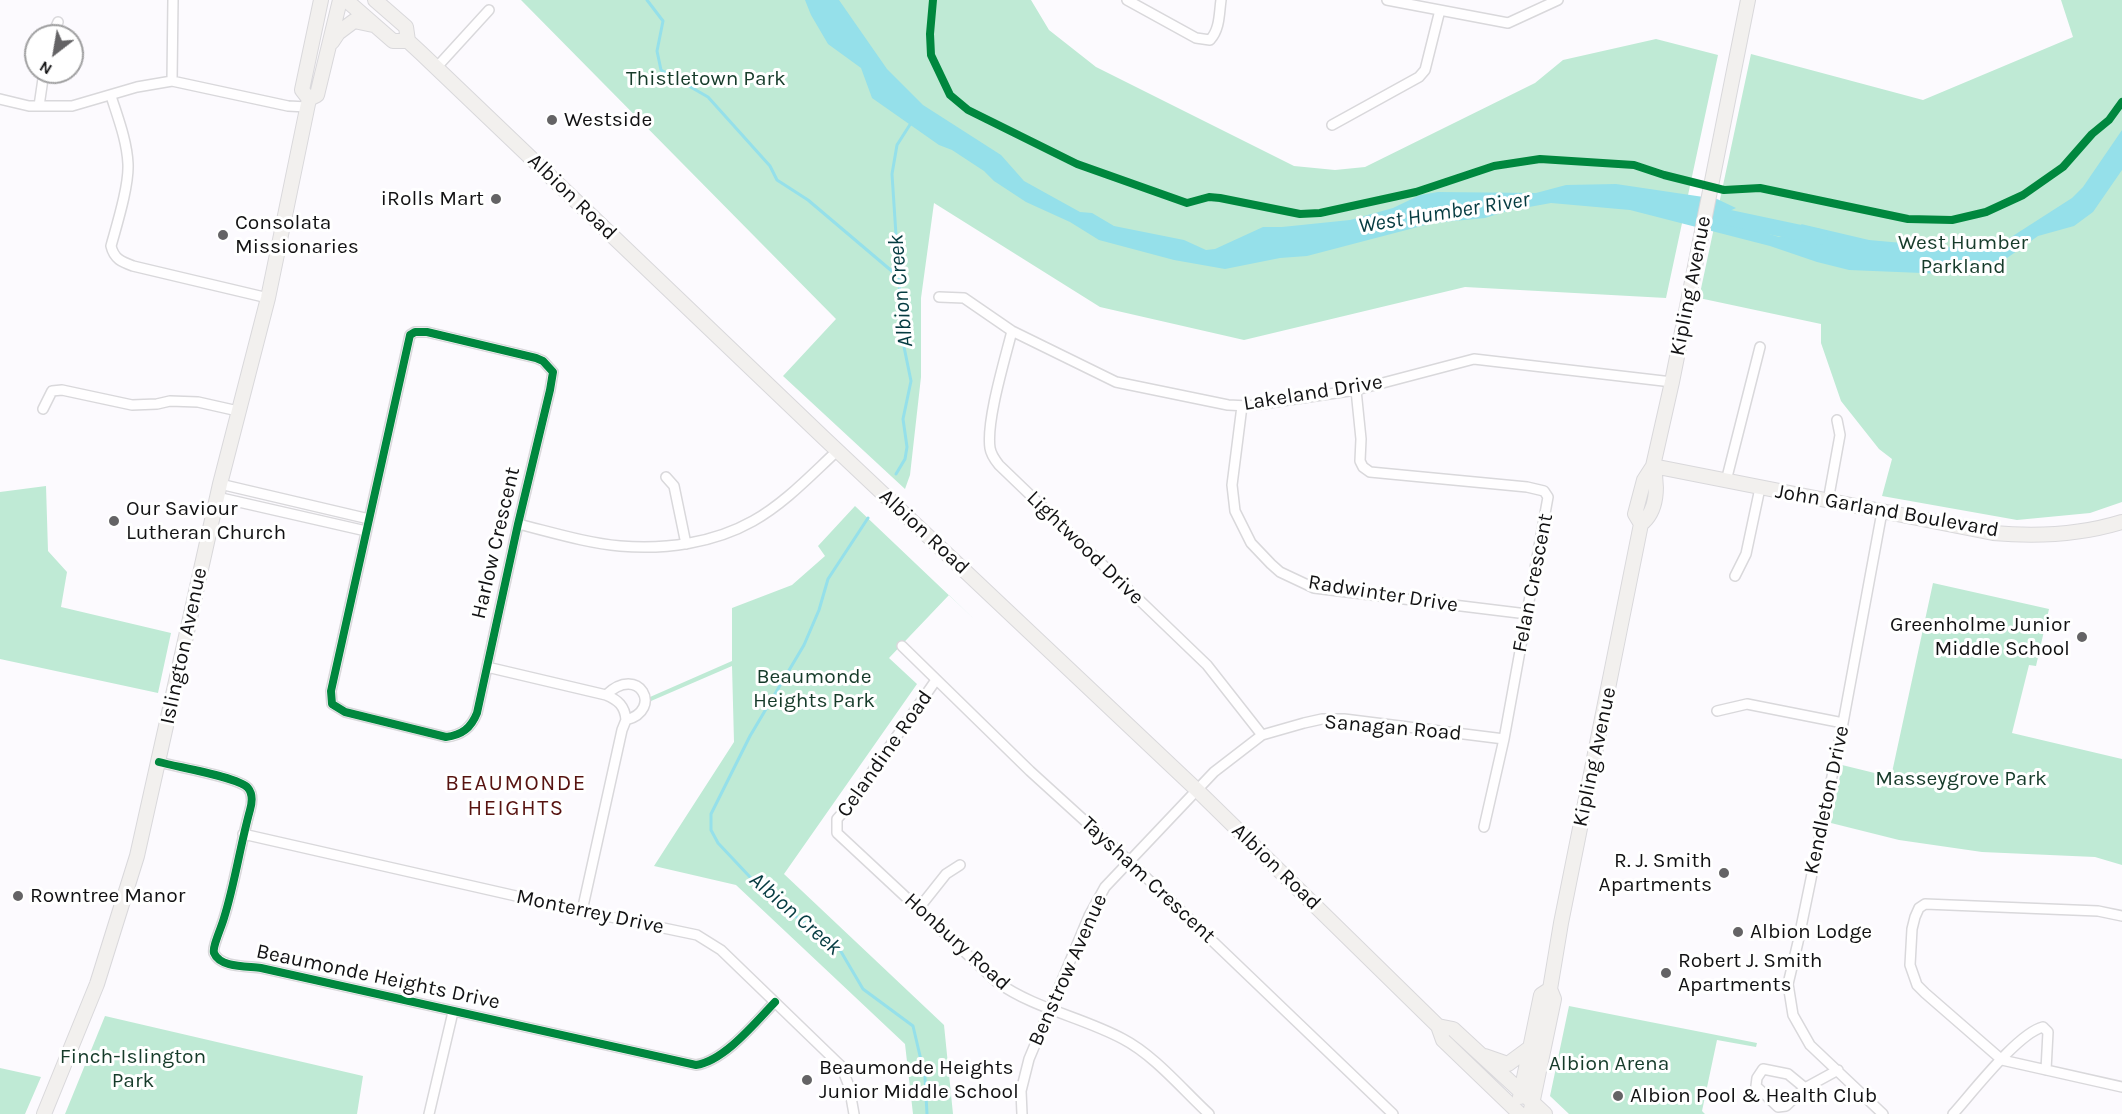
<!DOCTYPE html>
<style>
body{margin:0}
#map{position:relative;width:2122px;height:1114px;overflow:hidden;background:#fcfafe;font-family:Karla,sans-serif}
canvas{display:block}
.north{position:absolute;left:24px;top:24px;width:60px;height:60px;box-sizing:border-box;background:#fff;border:2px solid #a0a0a1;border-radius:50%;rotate:211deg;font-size:16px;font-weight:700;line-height:24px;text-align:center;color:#121213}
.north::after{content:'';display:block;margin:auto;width:21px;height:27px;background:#646365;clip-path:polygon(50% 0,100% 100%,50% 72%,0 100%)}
</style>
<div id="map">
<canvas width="2122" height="1114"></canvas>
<div class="north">N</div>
</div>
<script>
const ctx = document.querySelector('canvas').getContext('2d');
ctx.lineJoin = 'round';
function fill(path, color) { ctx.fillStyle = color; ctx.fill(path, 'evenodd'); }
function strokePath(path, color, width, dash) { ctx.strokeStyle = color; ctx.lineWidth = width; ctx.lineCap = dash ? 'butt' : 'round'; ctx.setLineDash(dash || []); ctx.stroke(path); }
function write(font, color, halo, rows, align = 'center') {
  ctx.font = font + ' Karla,sans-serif'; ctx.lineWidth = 6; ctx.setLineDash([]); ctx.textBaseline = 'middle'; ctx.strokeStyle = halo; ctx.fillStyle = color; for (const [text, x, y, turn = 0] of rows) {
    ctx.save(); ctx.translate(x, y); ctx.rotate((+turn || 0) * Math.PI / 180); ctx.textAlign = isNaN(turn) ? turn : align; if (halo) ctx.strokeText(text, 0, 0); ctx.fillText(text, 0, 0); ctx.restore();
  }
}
const green = new Path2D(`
 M521 0H1031L1049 30 1096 67 1294 166 1335 170 1365 167 1535 83 1563 60 1656 39 1718 55 1666 298 1465 287 1244 340 1100 307 934 203 921 298V377L910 475 905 489 783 376 836 319Z
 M2061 0H2122V502L2090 513 2017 520 1882 496 1892 459 1879 449 1841 401 1821 343V324L1699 298 1751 54 1923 100 2073 37Z
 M46 486 48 551 67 572 61 607 171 633 158 693 0 659V492Z
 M855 506 975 620 949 595 889 658 917 684 784 874 944 1025 953 1114H913L905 1044 736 885 654 866 734 742 732 666 651 701 650 697 732 661V608L792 585 825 556 818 546Z
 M1933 583 2049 609 2036 666 2029 665 2012 733 2122 759V865L2095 857 1982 852 1899 840 1831 823 1842 765 1891 777Z
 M1569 1006 1757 1043 1756 1047 1717 1040 1702 1111 1705 1114H1569L1550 1096Z
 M105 1016 363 1076 357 1114H65Z
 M0 1068 41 1077 25 1114H0Z`);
const water = new Path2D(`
 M805 0H839L887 69 923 105 1001 155 1024 181 1080 212 1092 213 1114 226 1184 240 1206 250 1215 249 1263 227H1282L1350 220 1393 208 1420 195 1438 192 1536 193 1566 185 1616 184 1717 199 1736 208 1721 215 1731 222 1779 237 1798 236 1804 229 1801 224 1869 240 1969 249 1989 247 2005 241 2072 198 2083 187 2122 130V170L2093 212 2074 226 2038 236 2007 258 1946 274 1849 270 1817 262 1770 246 1630 210 1551 203 1507 211 1485 218 1433 223 1307 256 1280 258 1225 269 1174 260 1099 240 1070 222 1026 202 994 181 984 171 952 150 939 145 872 98 861 68 828 44 811 15Z`);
const stream = new Path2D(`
 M647 0 663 21 657 51 661 70 708 97 770 166 777 180 808 200 900 278
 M896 474 905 459 907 447 903 419 911 381 903 342 892 174 897 145 911 123
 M868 518 828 579 819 610 804 645 750 736 711 814V830L718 843 765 893 840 950 863 989 913 1026 925 1077 927 1114`);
const river = new Path2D(`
 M1702 212 1820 237`);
const street = new Path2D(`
 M1127 0 1196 38 1210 40C1220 29 1219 14 1221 0
 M1387 0 1508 23 1558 0
 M52 36 58 22
 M436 68 489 10
 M172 81 173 0
 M111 96C118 118 127 141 128 164 129 186 117 224 111 246 114 259 122 262 133 266L268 298
 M0 99 29 106H72L137 87 172 81 288 106 307 107
 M39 106 44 72
 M1332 125 1419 77 1425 70 1440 10
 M939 297 964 298 1012 331 1116 382 1228 405 1248 406 1356 390 1474 359 1672 382
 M1012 331C1005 359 986 421 990 448 991 455 995 460 999 465L1207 665 1262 735
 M415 332H427L536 358 543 361 553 372 550 390 518 524 477 713C471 728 462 735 446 737L345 712 332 704 331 691 410 335Z
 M1356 390 1361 439 1360 461 1363 467 1370 472 1527 487 1544 491 1548 497 1504 739 1484 827
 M1242 406 1232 485 1235 511 1251 543 1271 564 1280 572 1314 588 1527 614
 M43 409 52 391 62 390 132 405 157 404 170 401 198 402 238 411
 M666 477 674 486 686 544
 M1726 481 1760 347
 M220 484 369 519
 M217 497 366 531
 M1828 501 1840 435 1837 420
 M1882 512 1843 723 1798 942 1788 984 1793 1015 1810 1045 1883 1114
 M518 524C551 532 586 543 620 546 665 550 714 543 753 521 785 503 811 475 837 451
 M1735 576 1746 554 1760 488
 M902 646 1030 771 1129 861 1393 1114
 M487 667 606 695C639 663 664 710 626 720L622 730 582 911
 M936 680 846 809 837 819V833L997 982C1035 1009 1082 1017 1123 1039 1154 1055 1183 1090 1209 1114
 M606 695C618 700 625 706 626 720
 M1717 711 1747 704 1843 723
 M159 762C176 767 239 777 248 788 253 794 252 803 250 810 240 846 235 883 224 918 222 926 212 947 214 953 220 968 248 966 261 968L696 1065C724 1061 755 1023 775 1002
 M243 834 582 911 697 935 721 950 841 1066 849 1086 854 1114
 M919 908 946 874 960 865
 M2122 916 2098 911 1925 904 1919 908 1915 917 1912 929 1910 965 1917 985 1925 993 2002 1060 2122 1087
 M1805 1088 1788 1074 1763 1069 1757 1078 1756 1086 1778 1107 1786 1106 1805 1088 1838 1070
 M429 1114 453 1012
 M1022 1114 1021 1091 1029 1059 1089 916 1105 887 1214 772 1262 735 1304 723 1322 719H1344L1504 739
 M1953 1114C1972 1093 2018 1033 2043 1027L2048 1032 2046 1070`);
const secondary = new Path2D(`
 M346 0 393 41H408
 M375 0 406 27 408 41 421 53 825 439 1197 790 1438 1026 1443 1040 1520 1114
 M332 42 338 33 354 21 373 25
 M309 99 302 90 321 0
 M1653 466 1993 533C2037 537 2080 535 2122 522
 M1641 524C1658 511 1658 485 1653 466
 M1438 1026 1453 1029 1545 1114
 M1485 1056 1508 1064 1531 1047
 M1520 1097 1541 995 1550 989
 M44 1114 97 984 137 856 220 484 268 298 309 99 317 95 340 0
 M1530 1114 1554 999 1550 989 1561 923 1641 524 1635 514 1644 480 1653 466 1672 382 1748 0`);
const cycleway = new Path2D(`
 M933 0 930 34 931 55 950 95 968 110 1077 164 1187 203 1209 197 1220 198 1300 214 1320 213 1416 192 1494 166 1540 159 1634 165 1664 175 1724 190 1760 188 1908 219 1952 220 1986 212 2023 195 2063 167 2092 134 2109 120 2122 102
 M415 332H427L536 358 543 361 553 372 550 390 518 524 477 713C471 728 462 735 446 737L345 712 332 704 331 691 410 335Z
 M159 762C176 767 239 777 248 788 253 794 252 803 250 810 240 846 235 883 224 918 222 926 212 947 214 953 220 968 248 966 261 968L696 1065C724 1061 755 1023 775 1002`);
const markers = [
 [552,120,6,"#646365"],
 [496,199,6,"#646365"],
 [223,235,6,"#646365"],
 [114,521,6,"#646365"],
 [2082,637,6,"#646365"],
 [1724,873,6,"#646365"],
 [18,896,6,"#646365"],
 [1738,932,6,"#646365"],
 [1666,973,6,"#646365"],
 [807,1080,6,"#646365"],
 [1618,1096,6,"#646365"]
];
const parkNames = [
 ["Thistletown Park",706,79],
 ["West Humber",1963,243],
 ["Parkland",1963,267],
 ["Beaumonde",814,677],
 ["Heights Park",814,701],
 ["Masseygrove Park",1961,779],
 ["Finch-Islington",133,1057],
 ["Park",133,1081],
 ["Albion Arena",1609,1064]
];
const poiNames = [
 ["Westside",564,120],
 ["iRolls Mart",484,199,"right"],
 ["Consolata",235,223],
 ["Missionaries",235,247],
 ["Our Saviour",126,509],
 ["Lutheran Church",126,533],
 ["Greenholme Junior",2070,625,"right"],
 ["Middle School",2070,649,"right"],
 ["R. J. Smith",1712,861,"right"],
 ["Apartments",1712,885,"right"],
 ["Rowntree Manor",30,896],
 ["Albion Lodge",1750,932],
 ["Robert J. Smith",1678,961],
 ["Apartments",1678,985],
 ["Beaumonde Heights",819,1068],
 ["Junior Middle School",819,1092],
 ["Albion Pool & Health Club",1630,1096]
];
const streetNames = [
 ["Albion Road",572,197,44],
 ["Kipling Avenue",1691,286,-79],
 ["Lakeland Drive",1313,393,-9],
 ["John Garland Boulevard",1887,511,10],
 ["Albion Road",924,532,43],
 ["Harlow Crescent",496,543,-77],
 ["Lightwood Drive",1085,548,44],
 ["Felan Crescent",1533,583,-79],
 ["Radwinter Drive",1383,594,9],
 ["Islington Avenue",184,646,-78],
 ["Sanagan Road",1393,728,5],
 ["Celandine Road",885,754,-55],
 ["Kipling Avenue",1595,757,-78],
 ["Kendleton Drive",1827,800,-78],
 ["Albion Road",1276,867,44],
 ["Taysham Crescent",1148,880,43],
 ["Monterrey Drive",590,912,12],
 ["Honbury Road",957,942,42],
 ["Benstrow Avenue",1068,970,-66],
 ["Beaumonde Heights Drive",378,977,12]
];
const waterNames = [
 ["West Humber River",1444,213,-9],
 ["Albion Creek",901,291,-95],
 ["Albion Creek",795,914,41]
];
const neighbourhoodNames = [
 ["BEAUMONDE",516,784],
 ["HEIGHTS",516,809]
];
fill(green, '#bfead5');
fill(water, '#95e0ea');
strokePath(stream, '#95e0ea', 3);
strokePath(river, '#95e0ea', 16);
strokePath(street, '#d9d8db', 12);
strokePath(secondary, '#d9d8db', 16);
strokePath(street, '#fffeff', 9);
strokePath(secondary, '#f2f0ee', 14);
strokePath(cycleway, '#00873e', 8);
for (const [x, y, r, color] of markers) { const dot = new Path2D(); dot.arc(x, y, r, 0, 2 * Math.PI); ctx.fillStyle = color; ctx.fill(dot); strokePath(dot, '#fff', 2); }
write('21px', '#163b2a', '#fff', parkNames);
write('21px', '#121213', '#fff', poiNames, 'left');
write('21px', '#121213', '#fff', streetNames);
write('italic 22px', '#053b41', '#fff', waterNames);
ctx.letterSpacing = '1.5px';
write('22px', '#571310', '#fff', neighbourhoodNames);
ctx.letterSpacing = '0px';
</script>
